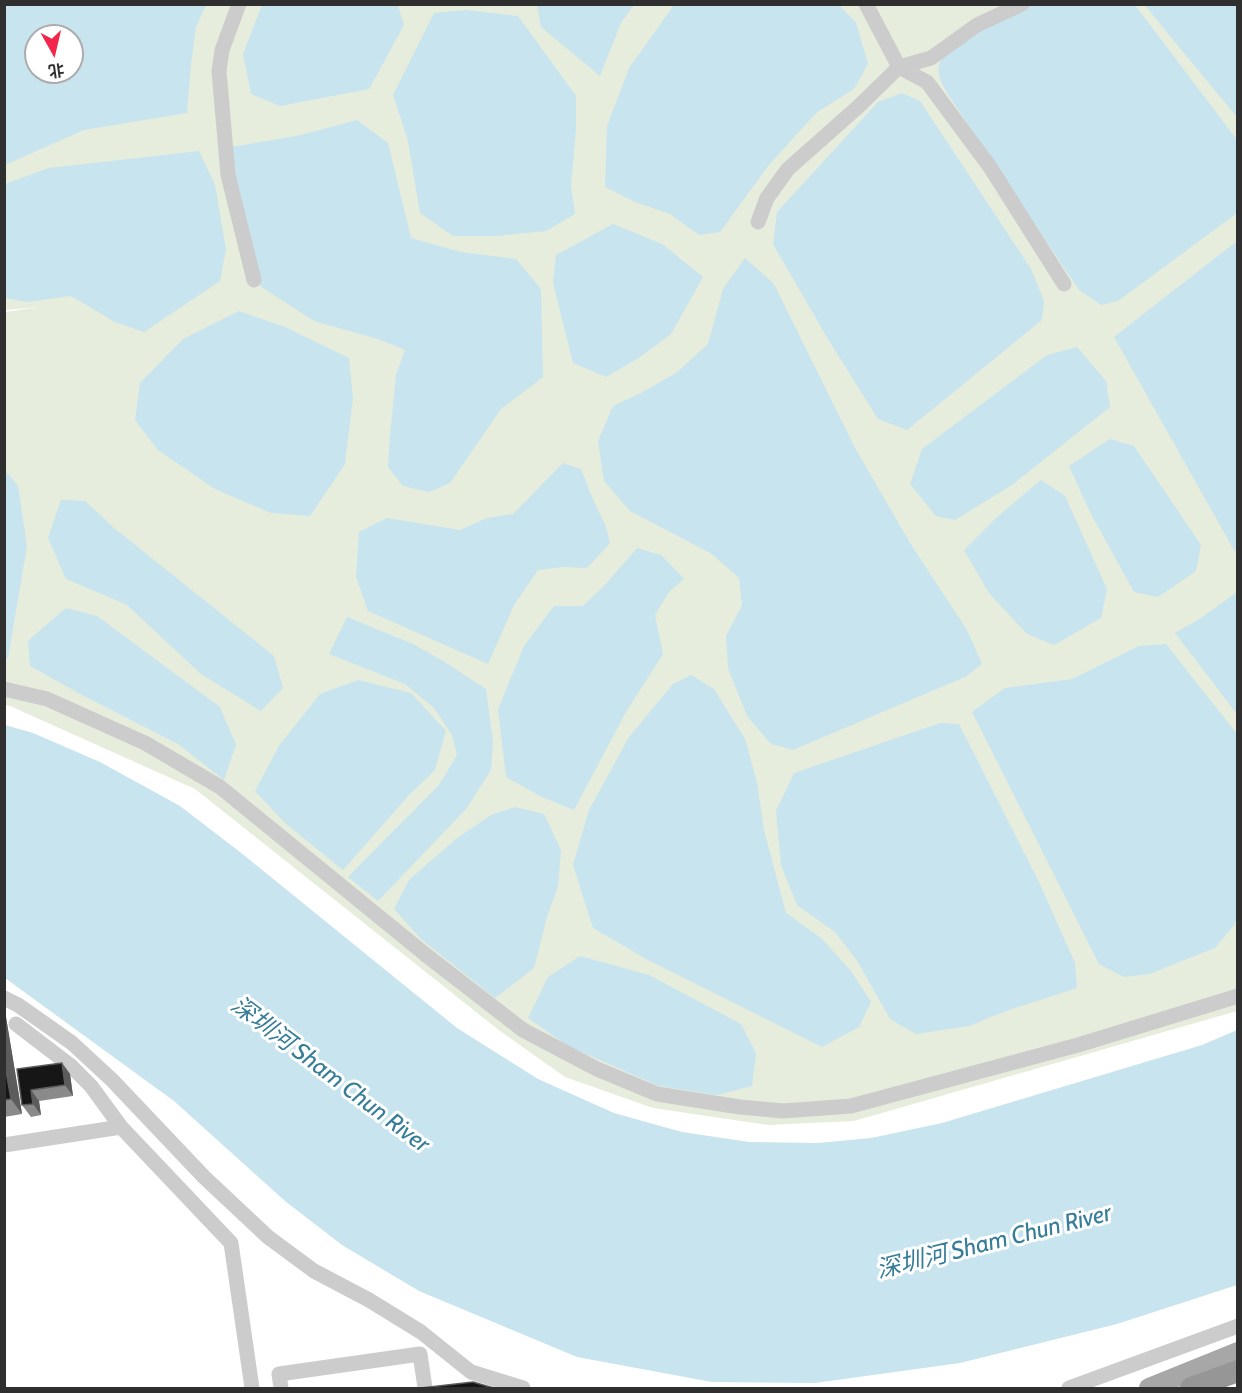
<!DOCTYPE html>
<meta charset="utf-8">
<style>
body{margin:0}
#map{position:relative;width:1242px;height:1393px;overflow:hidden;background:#fff;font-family:Cabin,"Noto Sans SC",sans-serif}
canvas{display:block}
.frame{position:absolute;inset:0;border:6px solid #2f2f2f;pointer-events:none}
.north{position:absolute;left:24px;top:24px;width:60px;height:60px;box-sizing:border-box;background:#fff;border:2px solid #acacac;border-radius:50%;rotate:172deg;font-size:16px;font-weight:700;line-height:24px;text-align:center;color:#2f2f2f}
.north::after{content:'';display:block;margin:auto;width:21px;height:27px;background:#f3254b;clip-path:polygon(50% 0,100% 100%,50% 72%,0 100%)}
</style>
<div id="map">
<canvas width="1242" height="1393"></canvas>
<div class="frame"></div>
<div class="north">北</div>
</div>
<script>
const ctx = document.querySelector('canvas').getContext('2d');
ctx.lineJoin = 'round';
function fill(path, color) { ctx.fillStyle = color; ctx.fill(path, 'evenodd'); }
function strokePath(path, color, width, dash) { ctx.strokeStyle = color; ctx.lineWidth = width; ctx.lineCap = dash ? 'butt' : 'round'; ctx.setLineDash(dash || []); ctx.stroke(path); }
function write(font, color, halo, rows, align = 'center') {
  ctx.font = font + ' Cabin,"Noto Sans SC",sans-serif'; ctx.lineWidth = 6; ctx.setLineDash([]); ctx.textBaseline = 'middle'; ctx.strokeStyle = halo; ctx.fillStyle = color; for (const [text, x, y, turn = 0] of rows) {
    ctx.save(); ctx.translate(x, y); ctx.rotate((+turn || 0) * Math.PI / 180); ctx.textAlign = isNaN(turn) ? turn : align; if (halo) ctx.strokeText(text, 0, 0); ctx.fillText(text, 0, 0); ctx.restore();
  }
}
const green = new Path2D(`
 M4 5H1237V1011L854 1121 768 1125 653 1108 565 1077 500 1031 195 789 10 706 5 705V312L38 307 5 310ZM36 36H72V72H36Z`);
const water = new Path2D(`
 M4 5H206L196 27 191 64 187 113 84 130 5 165ZM36 36H72V72H36Z
 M262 5H398L404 25 369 89 280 106 251 94 243 54Z
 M537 5V4L634 5 621 23 600 76 541 27Z
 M674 5H839L856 23 868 64 854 89 816 113 768 166 720 232 699 235 670 214 635 202 605 187 607 126 629 68Z
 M1029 5H1135L1237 140V213L1118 301 1101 305 1079 290 947 93C943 85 937 76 939 66 944 44 1004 19 1024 9Z
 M1145 5H1237V117L1165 30Z
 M466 10 518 16 576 96V130L571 186 575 214 546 231 495 236H453L420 213 408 141 393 95 434 13Z
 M902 93 920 101 1031 269 1044 301 1042 320 907 430 878 419 828 339 773 244 777 212 878 102Z
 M357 120 388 143 411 238 461 252 516 259 541 289 543 377 501 409 450 483 429 492 403 486 388 467 390 435 396 375 405 350 378 339 314 321 260 286 238 203 232 147 301 135Z
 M199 151 215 185 226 249 220 281 144 332 115 322 71 296 27 302 5 298V184L49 168Z
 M613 224 662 244 703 277 671 334 640 357 606 377 573 363 553 283 556 255Z
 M1237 241V551L1234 550 1114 337Z
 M745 258 774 284 854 446 910 543 967 630 982 664 965 677 793 750 771 744 747 716 728 668 726 636 742 605 739 578 712 554 630 511 604 481 598 441 613 406 641 393 676 373 708 344 723 289Z
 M239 311 285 327 349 358 353 398 345 464 310 516 271 513 215 489 158 450 135 420 140 383 183 339Z
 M1077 347 1106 381 1110 407 1012 485 955 520 936 516 910 484 922 449 1047 355Z
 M1110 439 1134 446 1201 545 1196 571 1158 597 1134 592 1090 512 1069 466Z
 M563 463 581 469 592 497 606 527 610 543 587 568 563 567 538 570 514 605 488 664 368 611 356 577 359 532 387 518 460 530 487 518 513 514Z
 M5 470 18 486 27 546 8 658H4Z
 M1041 480 1065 496 1107 589 1101 618 1054 645 1027 634 989 593 964 550 996 518Z
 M61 500 85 501 114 528 274 656 283 688 261 711 201 674 127 605 66 579 48 538Z
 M637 548 661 555 684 579 669 592 655 615 663 654 626 712 574 810 542 797 506 777 498 709 524 646 554 606H583L604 586Z
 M1237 592V714L1175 633 1201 618Z
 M66 608 97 616 220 707 236 745 224 780 178 744 84 696 30 666 28 641Z
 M347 617 413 644 443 661 486 689 493 742 491 770 466 809 378 901 348 877 439 785 457 755 452 735 434 708 405 684 329 654Z
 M1166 644 1237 734V914L1235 924 1215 948 1149 974 1124 977 1099 964 972 712 1005 688 1072 679 1139 646Z
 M691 675 714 689 745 739 757 782 764 830 786 913 821 938 851 971 871 1002 859 1027 822 1047 648 960 593 928 573 865 589 810 629 737 673 684Z
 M358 680 411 693 446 731 435 770 409 795 343 870 285 823 255 791 279 746 320 694Z
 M940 723 959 724 1039 882 1075 963 1077 988 1006 1011 969 1026 916 1034 890 1019 858 962 835 932 797 905 781 865 776 811 794 773Z
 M5 725 33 733 100 762 180 806 240 852 457 1028 538 1079 614 1113 682 1132 749 1142 818 1143 871 1138 942 1123 1202 1045 1237 1030V1285L1117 1324 960 1363 815 1383 712 1382 577 1357 419 1291 342 1245 285 1201 174 1101 5 978Z
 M515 807 544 814 561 850 558 886 547 917 534 968 495 998 421 939 394 909 409 880 456 839 491 815Z
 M580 956 649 975 741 1024 756 1053 752 1086 717 1095 659 1086 568 1046 528 1018 548 977Z`);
const minor = new Path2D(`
 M239 4 222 50 219 71 228 175 254 280
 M866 4 899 67 927 82 990 167 1064 284
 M758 222 767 198 788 169 859 106 899 67 931 58 977 25 1022 4
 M4 689 47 699 145 743 220 787 426 955 523 1030 597 1069 657 1094 740 1107 783 1111 851 1106 1078 1045 1238 996
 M4 998 18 1005 72 1043 112 1080 204 1177 268 1237 314 1271 369 1300 421 1332 471 1372 523 1388
 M16 1024 71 1066 91 1086 121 1127 231 1243 252 1388
 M4 1145 121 1127
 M281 1388 279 1374 420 1354 425 1388
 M1069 1388 1238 1326`);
const major = new Path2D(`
 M1149 1388 1238 1352`);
const highway = new Path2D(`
 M1191 1388 1238 1371`);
const wall = new Path2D(`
 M4 1015 6 1017 22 1114 4 1117Z
 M62 1063 70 1074 73 1096 39 1101 41 1115 31 1117 22 1105 17 1069Z`);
const shadedWall = new Path2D(`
 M4 1015 6 1017 22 1114 11 1099 4 1059Z
 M62 1063 70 1074 73 1096 65 1085Z
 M31 1090 39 1101 41 1115 33 1104Z`);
const building = new Path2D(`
 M4 1059 11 1099 4 1100Z
 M62 1063 65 1085 31 1090 33 1104 22 1105 17 1069Z
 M473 1382 497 1389 421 1388Z`);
const waterNames = [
 ["深圳河 Sham Chun River",330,1075,37],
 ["深圳河 Sham Chun River",994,1242,-14]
];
fill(green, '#e7eddc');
fill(water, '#c7e4ef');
strokePath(minor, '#ccc', 15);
strokePath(major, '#a7a7a7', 20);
strokePath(highway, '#969696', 22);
fill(wall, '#8a8a8a');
fill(shadedWall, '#5c5c5c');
fill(building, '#161616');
strokePath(building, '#5c5c5c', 1.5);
write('italic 24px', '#367d98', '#fff', waterNames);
</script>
